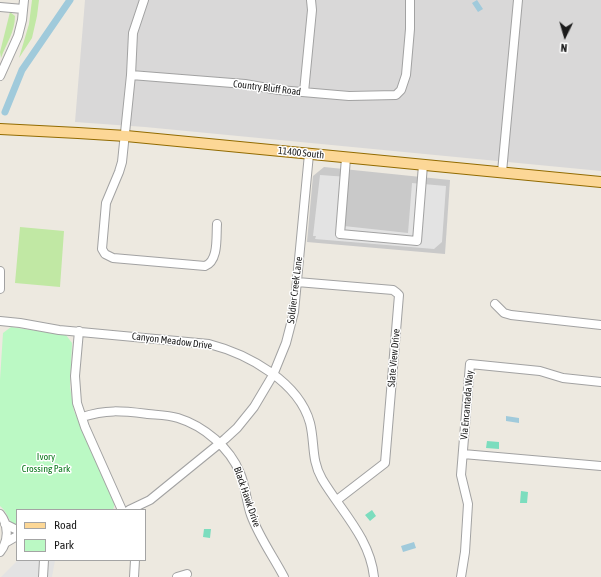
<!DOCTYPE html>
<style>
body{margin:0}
#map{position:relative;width:601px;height:577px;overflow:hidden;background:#ede9e0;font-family:"Asap Condensed",sans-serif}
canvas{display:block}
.legend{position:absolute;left:16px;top:509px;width:130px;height:52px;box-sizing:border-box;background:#fff;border:1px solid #a4a4a4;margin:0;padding:5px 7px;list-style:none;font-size:12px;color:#1b1b1b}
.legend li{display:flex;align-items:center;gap:8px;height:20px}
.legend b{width:20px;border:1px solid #a4a4a4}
.north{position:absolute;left:545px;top:16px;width:40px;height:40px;-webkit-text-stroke:3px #fff;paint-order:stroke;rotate:185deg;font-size:11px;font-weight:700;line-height:16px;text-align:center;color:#1b1b1b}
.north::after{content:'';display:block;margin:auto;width:14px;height:18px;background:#1b1b1b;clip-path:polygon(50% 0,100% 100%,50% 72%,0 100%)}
</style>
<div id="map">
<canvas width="601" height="577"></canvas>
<ul class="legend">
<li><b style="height:5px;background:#fcd796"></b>Road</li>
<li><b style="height:11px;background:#bbf9c4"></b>Park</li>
</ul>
<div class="north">N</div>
</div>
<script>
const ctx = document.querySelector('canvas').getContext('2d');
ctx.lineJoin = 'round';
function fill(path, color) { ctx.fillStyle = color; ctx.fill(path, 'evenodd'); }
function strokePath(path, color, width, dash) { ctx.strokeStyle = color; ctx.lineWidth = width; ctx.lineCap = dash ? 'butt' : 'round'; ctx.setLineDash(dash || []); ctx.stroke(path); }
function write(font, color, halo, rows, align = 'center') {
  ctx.font = font + ' "Asap Condensed",sans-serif'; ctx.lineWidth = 3; ctx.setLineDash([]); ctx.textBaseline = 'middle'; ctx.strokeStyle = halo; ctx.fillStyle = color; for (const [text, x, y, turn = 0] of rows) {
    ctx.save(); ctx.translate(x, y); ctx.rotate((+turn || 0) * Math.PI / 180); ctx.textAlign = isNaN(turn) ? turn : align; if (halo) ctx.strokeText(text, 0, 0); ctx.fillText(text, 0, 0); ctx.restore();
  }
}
const residential = new Path2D(`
 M85 0H601V171L145 127 75 122Z`);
const religious = new Path2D(`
 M324 167 450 180 445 254 307 242 313 176Z`);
const grass = new Path2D(`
 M32 0H39L37 16 32 38 19 58 29 24Z
 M10 12 15 16C15 32 6 44 1 58L0 52Z
 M20 227 64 231 60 287 15 283Z`);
const park = new Path2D(`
 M11 327 66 335 72 343 70 387 74 411 115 503 113 510H17V527C7 521 9 513 0 506V380L3 333Z`);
const pitch = new Path2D(`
 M487 441 499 442V449L486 448Z
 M521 491 528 492 527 503H520Z
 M372 510 376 516 370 521 365 515Z
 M204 529H211L210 538 203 537Z`);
const parking = new Path2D(`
 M320 175 348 177 344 226 408 233 412 183 446 186 442 242 434 249 315 239 316 236H313Z
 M18 560H55L52 577H1Z`);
const water = new Path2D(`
 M477 0 483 9 478 12 472 3Z
 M506 416 519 418V423L506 421Z
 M414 542 416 548 403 552 401 546Z`);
const canal = new Path2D(`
 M5 112 22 70 70 0`);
const minor = new Path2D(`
 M144 0 133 33 131 75 122 162 119 172 106 203 102 249 105 254 113 258 205 266C219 261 216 236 217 224
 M0 7 23 9
 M131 75 245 84 279 90 349 96 396 95 401 90 406 75 410 29V0
 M0 76 18 36 22 20 24 0
 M304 92 312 10 311 0
 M346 158 340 234 417 241 423 165
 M502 172 518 0
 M0 271V289
 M297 282 393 290 397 293 399 295 385 463 337 500
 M495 304 504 313 511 315 601 325
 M0 321 20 323 59 330 209 344C248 354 299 382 310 423 315 443 311 460 322 479 341 511 370 538 374 577
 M79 331 75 376 77 403 85 427 122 510
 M82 417C107 409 122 411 148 414 158 415 168 415 178 418 204 426 230 448 240 473 246 487 246 501 251 515 259 537 273 556 284 577
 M463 454 601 466
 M129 510 150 500 225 439 237 428 254 407 273 375 286 343 294 312 309 154
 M0 514C9 525 9 541 0 552
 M5 524 17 530
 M5 543 17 536
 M43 577 44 560
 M134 577 135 560
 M177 577 187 574
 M461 577 465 552 468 504 461 475 470 364 540 371 563 378 601 382`);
const major = new Path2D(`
 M0 129 78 133 126 136 601 182`);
const streetNames = [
 ["Country Bluff Road",267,88,7],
 ["11400 South",301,153,6],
 ["Soldier Creek Lane",295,290,-83],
 ["Canyon Meadow Drive",172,341,7],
 ["Slate View Drive",394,358,-85],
 ["Via Encantada Way",467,405,-85],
 ["Black Hawk Drive",247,497,71]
];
const parkNames = [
 ["Ivory",46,457],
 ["Crossing Park",46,469]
];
fill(residential, '#d9d8d8');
fill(religious, '#c9c9c9');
fill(grass, '#c1e8a4');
fill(park, '#bbf9c4');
fill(pitch, '#7cddbe');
fill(parking, '#e3e3e3');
fill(water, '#a0cadb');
strokePath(canal, '#a0cadb', 7);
strokePath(minor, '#a2a2a2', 10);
strokePath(major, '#926b00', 12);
strokePath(minor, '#fff', 8);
strokePath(major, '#fcd796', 10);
write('10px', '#1b1b1b', '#fff', streetNames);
write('10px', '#0a771b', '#fff', parkNames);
</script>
